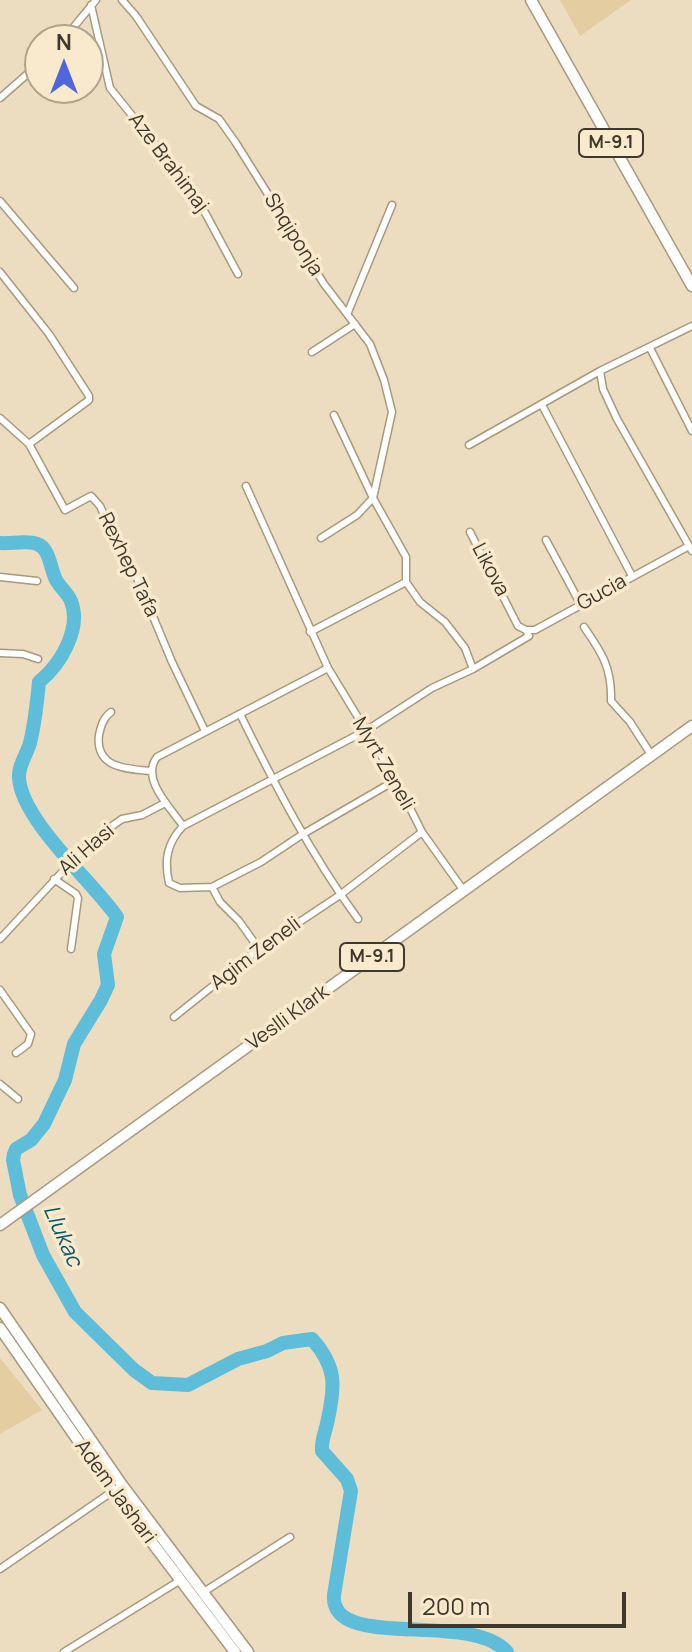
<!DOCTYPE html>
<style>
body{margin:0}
#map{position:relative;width:692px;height:1652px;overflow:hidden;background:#ecddc0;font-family:Manrope,sans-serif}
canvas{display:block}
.north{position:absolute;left:24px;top:24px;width:80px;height:80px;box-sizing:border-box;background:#faeacd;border:2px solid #afa38d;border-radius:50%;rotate:0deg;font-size:22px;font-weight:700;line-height:32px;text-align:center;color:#3f392d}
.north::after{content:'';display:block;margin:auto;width:28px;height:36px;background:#5266dc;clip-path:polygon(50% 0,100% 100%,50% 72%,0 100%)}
.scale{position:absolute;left:408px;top:1592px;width:218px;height:36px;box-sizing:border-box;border:4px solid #3f392d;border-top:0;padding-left:10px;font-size:24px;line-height:28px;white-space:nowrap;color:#3f392d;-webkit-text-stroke:6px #faeacd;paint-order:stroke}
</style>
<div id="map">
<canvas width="692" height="1652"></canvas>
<div class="north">N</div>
<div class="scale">200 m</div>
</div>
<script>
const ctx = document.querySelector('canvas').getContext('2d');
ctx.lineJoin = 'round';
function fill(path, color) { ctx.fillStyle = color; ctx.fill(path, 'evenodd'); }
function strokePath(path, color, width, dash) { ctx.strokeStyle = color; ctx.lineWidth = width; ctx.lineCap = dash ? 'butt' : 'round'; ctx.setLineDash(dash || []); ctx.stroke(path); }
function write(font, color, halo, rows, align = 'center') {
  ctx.font = font + ' Manrope,sans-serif'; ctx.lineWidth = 7; ctx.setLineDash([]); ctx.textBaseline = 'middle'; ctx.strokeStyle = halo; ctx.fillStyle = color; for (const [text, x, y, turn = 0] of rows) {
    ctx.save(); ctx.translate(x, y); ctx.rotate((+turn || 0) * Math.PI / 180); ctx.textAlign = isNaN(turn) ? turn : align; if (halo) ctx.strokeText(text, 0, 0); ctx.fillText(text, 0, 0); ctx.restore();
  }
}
const green = new Path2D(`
 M560 0H631L580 36Z
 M0 1358 42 1410 0 1434Z`);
const river = new Path2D(`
 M0 543C11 544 27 540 37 544 49 548 50 565 54 575 57 586 67 591 71 601 82 629 60 665 39 682 37 703 35 723 30 743 27 754 18 766 19 778 22 821 92 881 117 917L104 954 108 985 101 1000 74 1044 65 1080 44 1124 31 1140 16 1149 14 1154 13 1160 20 1195 43 1255 75 1312 134 1370 152 1383 188 1385 238 1359 267 1351 283 1343 312 1339C337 1367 335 1386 328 1419 326 1431 321 1439 322 1451L347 1479 351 1491 334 1595C330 1652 470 1610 507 1652`);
const minor = new Path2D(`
 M122 0 136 16 196 106 219 119 236 143 324 284 370 344 384 380 392 412 373 498
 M91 5 110 88 195 194 238 274
 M63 40 96 0
 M0 98 40 63
 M0 201 74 288
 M0 272 49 334 89 396V400L29 444
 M348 312 392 205
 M692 326 600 371 603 389 617 419 692 551
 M650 348 692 431
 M312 352 355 324
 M542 405 632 576
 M334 415 373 498 406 557V582
 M0 418 29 444 65 510 91 496 100 506 115 540 134 571 172 662 205 731
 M469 445 600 371
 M246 486 328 668 396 780 422 832 464 891
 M470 532 518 626 526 630H535L689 546
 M321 538 357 515 373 498
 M546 540 581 605
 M0 577 37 581
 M406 582 420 602 445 622 465 648 473 669
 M584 627C602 653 612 668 611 701L630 722 652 756
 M310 632 406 582
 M0 653 23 654 38 659
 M111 712C103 718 101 726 99 735 95 768 126 769 151 771
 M240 714C275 785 311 855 358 919
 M396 780 303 834 261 862 212 887 180 888 169 883C164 860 167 843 183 826L367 730 432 688 473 669 529 636 526 630
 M183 826C171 808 140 779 157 757L328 668
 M54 879 76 894 78 898 71 949
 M212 887 220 902 239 921 259 949
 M0 939 91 841 122 819 142 815 165 803
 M0 990 31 1034 28 1044 16 1053
 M174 1017 259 949 340 895 422 832
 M0 1084 18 1099
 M0 1569 116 1489
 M202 1593 290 1537
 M64 1652 179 1581`);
const primary = new Path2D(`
 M531 0 692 286
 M0 1225 692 726
 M0 1308 122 1485 248 1652
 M0 1328 113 1491 235 1652`);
const shields = [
 [611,143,64],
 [372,957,64]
];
const shieldNames = [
 ["M-9.1",611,143],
 ["M-9.1",372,957]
];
const streetNames = [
 ["Aze Brahimaj",168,163,53],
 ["Shqiponja",293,235,58],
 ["Rexhep Tafa",128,565,64],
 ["Likova",490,570,62],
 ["Gucia",602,593,-29],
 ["Myrt Zeneli",383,764,60],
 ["Ali Hasi",87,850,-41],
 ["Agim Zeneli",256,954,-37],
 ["Veslli Klark",288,1018,-36],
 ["Adem Jashari",115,1492,54]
];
const waterNames = [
 ["Llukac",62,1236,66]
];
fill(green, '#e4cda1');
strokePath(river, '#5ebdd8', 14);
strokePath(minor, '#a7997d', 9);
strokePath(primary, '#a7997d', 13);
strokePath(minor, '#fff', 6);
strokePath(primary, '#fff', 10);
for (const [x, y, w] of shields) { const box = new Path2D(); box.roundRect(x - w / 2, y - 14, w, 28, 6); ctx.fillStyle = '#faeacd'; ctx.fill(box); strokePath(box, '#3f392d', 2); }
write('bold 18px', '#3f392d', null, shieldNames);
write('20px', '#3f392d', '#faeacd', streetNames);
write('italic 22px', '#075a6e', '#faeacd', waterNames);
</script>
